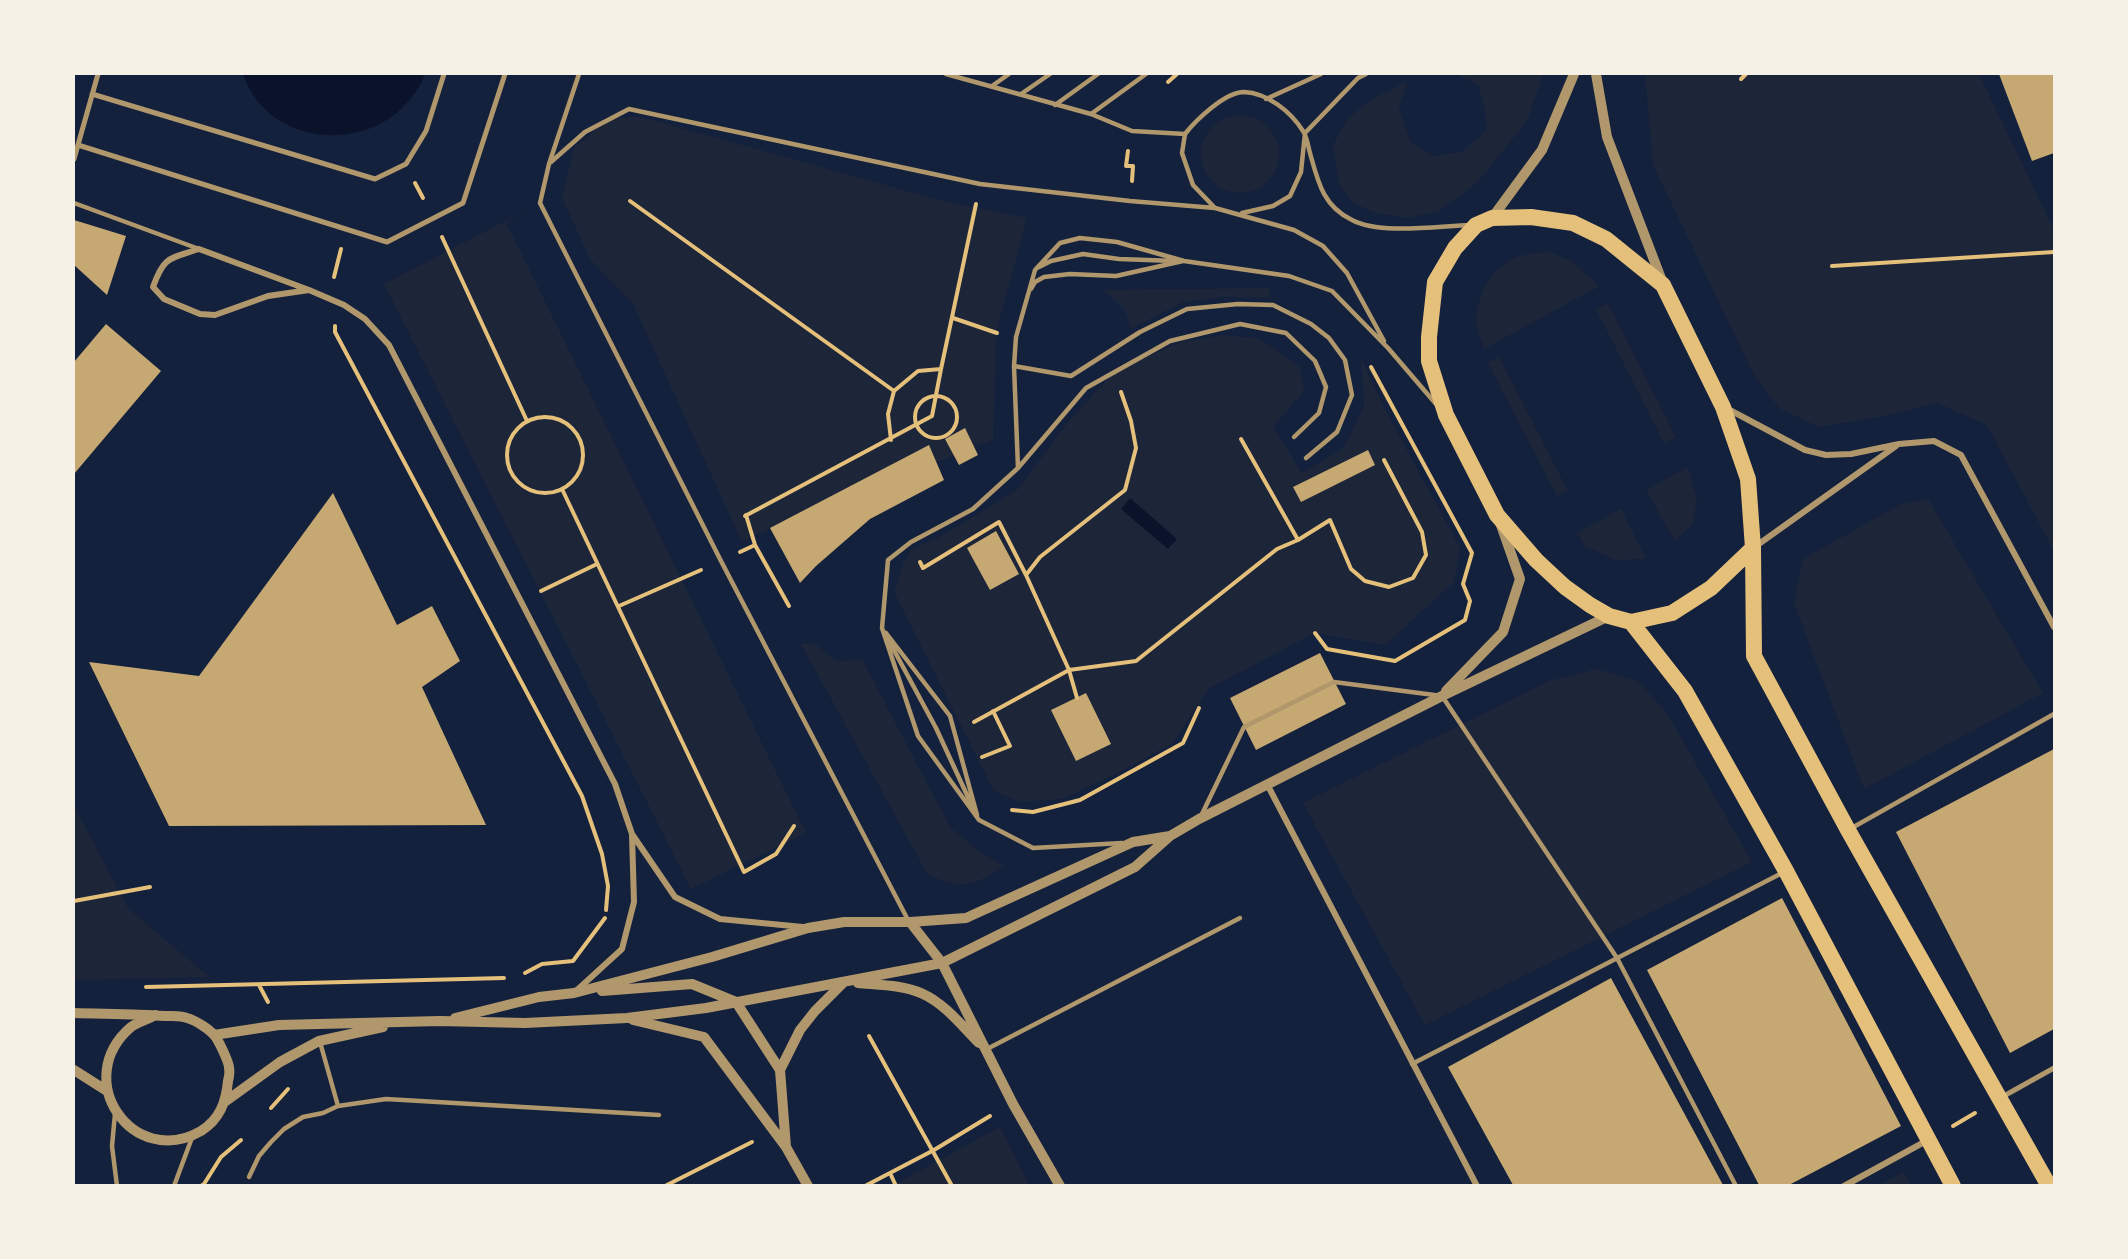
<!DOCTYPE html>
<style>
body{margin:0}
#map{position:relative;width:2128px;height:1259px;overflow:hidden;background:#14213d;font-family:Barlow,sans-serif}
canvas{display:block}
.frame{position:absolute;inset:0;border:75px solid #f6f1e7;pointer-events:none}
</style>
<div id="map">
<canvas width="2128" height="1259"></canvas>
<div class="frame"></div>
</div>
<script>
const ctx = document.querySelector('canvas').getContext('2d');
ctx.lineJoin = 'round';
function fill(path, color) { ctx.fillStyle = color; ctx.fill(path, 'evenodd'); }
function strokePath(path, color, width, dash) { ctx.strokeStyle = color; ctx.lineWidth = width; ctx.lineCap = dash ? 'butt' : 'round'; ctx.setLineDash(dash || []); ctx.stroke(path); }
const green = new Path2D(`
 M1455 74H1543L1527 121 1477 183 1438 211 1408 218 1377 213 1352 203 1339 184 1333 145 1348 118 1375 97 1407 82 1399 108 1411 143 1434 156 1462 152 1487 130 1485 109 1478 85Z
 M1645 74H1979L2054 230V551L1987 425 1937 403 1884 416 1819 427 1780 409 1755 377 1653 165Z
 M1201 154a39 39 0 1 1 78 0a39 39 0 1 1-78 0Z
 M642 117 939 200 1027 218 996 333 993 440 770 528 742 542 633 304 590 259 562 198 574 148 609 118Z
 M540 203 506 222 806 833 691 889 384 284Z
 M1549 252 1571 261 1600 286 1484 349C1482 342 1478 334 1477 327 1474 295 1492 262 1525 255 1533 253 1541 253 1549 252Z
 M1270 288V298L1224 297 1183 302 1131 329 1125 310 1104 290Z
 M1608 304 1676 437 1664 443 1596 309Z
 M1221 335 1256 338 1274 348 1300 367 1304 391 1273 427 1302 473 1342 449 1349 438 1364 405 1361 358 1382 404 1460 548 1454 582 1385 645 1315 633 1208 689 1173 743 1116 774 1062 799 1021 802 994 791 894 592 904 562 911 549 936 539 1017 490 1069 421 1116 370 1179 343Z
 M1499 357 1568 491 1557 496 1488 363Z
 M1688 467 1697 499 1693 523 1675 541 1646 490Z
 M1928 499 2043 693 1864 789 1794 603 1803 559 1901 504Z
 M1621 509 1646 559 1615 560 1585 546 1577 533Z
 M814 643C833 660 837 664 862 659L950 827 979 851 1004 866C971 887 965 890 928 875L801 644Z
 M1596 669 1638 681 1667 713 1752 862 1425 1025 1303 803 1549 681Z
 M74 806 128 908 209 977 74 980Z
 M1000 1127 1029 1185 892 1186Z
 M1904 1172 1911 1185H1879Z`);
const water = new Path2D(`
 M243 74H425C421 86 412 98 402 108 354 154 265 141 243 74Z
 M1130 498 1177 539 1168 549 1121 509Z`);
const building = new Path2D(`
 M1999 74H2054V153L2032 161Z
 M74 220 126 236 107 295 74 265Z
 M106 324 161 371 74 474V362Z
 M965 428 978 455 959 465 945 439Z
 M929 445 944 480 870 519 816 566 800 583 770 528Z
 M1368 450 1375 465 1301 502 1293 487Z
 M333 493 397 625 432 606 460 661 422 687 486 825 169 826 89 662 199 676Z
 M996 531 1019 574 990 590 967 548Z
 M1320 653 1346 704 1256 750 1230 698Z
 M1086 693 1111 744 1076 761 1051 710Z
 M2054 749V1029L2010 1053 1896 832Z
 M1782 898 1901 1126 1789 1185H1759L1647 970Z
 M1611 978 1723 1185H1513L1448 1067Z`);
const path = new Path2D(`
 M1741 79 1746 74
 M1168 82 1177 74
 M1128 151 1126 166H1133L1132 181
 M415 183 423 198
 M630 201 894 391 918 371 941 369 976 204
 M442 237 527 421
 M1832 266 2054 252
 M334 277 341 249
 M953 318 997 333
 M335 326V332L582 796 602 854 608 886 606 910
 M915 417a21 21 0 1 1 42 0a21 21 0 1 1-42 0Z
 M507 455a38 38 0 1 1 76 0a38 38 0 1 1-76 0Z
 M1241 439 1298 540
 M891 440 888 414 894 391
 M562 489 744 872 776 854 794 826
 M746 515 755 545
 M745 516 932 416 941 369
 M740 552 755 545 789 606
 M920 562 923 568 999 522 1026 575
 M541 591 597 564
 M619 606 701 570
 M1315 633 1327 649 1395 661 1465 620 1470 601 1463 584 1472 553 1371 367
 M1077 698 1069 670 1026 575 1040 557 1125 490 1136 448 1131 421 1121 392
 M974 722 1069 670 1136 661 1277 549 1298 540 1330 520 1351 569 1365 581 1389 587 1413 578 1426 555 1422 532 1384 460
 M982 757 1010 746 993 711
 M1012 810 1033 812 1080 800 1183 743 1199 708
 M74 901 150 887
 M525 973 542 964 573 961 605 918
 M259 985 268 1002
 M146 987 504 978
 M869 1036 952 1186
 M271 1108 288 1089
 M1953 1126 1975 1113
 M890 1173 896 1186
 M201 1186 204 1184 221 1157 241 1140
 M665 1186 752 1142
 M865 1186 934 1150 990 1116`);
const service = new Path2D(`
 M579 74 549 164 540 203 721 561 908 920
 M946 74 1091 114 1132 131 1185 134
 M992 86 1009 74
 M1021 94 1050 74
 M1266 99 1321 74
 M1055 105 1098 74
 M1091 114 1146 74
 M1185 134C1196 120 1225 92 1244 92 1268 93 1291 112 1303 131 1307 137 1308 146 1310 153 1318 182 1323 206 1352 220 1380 235 1438 226 1470 225
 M1185 134 1182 153 1193 185 1215 208
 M551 162 585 132 629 109 980 184 1130 201 1215 208 1294 230 1323 246 1347 273 1384 341
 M74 203 199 249
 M1242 213 1273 206 1290 196 1301 172 1305 133 1358 78 1366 74
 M1039 267 1051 261 1083 254 1119 259 1175 261
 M1031 289 1035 282 1044 277 1070 274 1116 276 1183 261
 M1014 366 1018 468
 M1306 458 1337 432 1352 395 1345 360 1329 338 1311 324 1273 305 1238 304 1187 309 1140 332 1071 376 1014 366 1016 337 1035 270 1060 243 1080 238 1117 242 1184 261 1289 276 1332 291 1388 348 1436 404
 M886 633 950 716 977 815
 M889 641 936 728 973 808
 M1202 814 1244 727 1334 682 1442 696 1617 958 1736 1186
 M1850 829 2054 714
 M1122 843 1033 848 979 820 918 736 882 628 888 560 911 542 973 509 1018 468 1086 388 1170 341 1240 324 1286 333 1315 361 1326 387 1319 413 1294 437
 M320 1042 338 1106
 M987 1049 1240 918
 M1412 1064 1784 872
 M115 1114 112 1146 117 1186
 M249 1177 259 1156 271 1142 284 1129 303 1117 323 1113 338 1106 386 1099 659 1115
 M174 1186 193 1135`);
const pedestrian = new Path2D(`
 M92 94 375 179 406 164 426 131 444 74
 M78 145 387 242 463 203 505 74
 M74 159 98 74
 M2002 1097 2054 1068`);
const minor = new Path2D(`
 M199 249 309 290 268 296 215 315 200 314 164 299 153 287C164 256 169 259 199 249Z
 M309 290 344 305 365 319 389 345 615 784 632 834 675 897 720 919 803 927
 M1726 408 1805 450 1826 455 1851 454 1899 444 1934 441 1961 455 2054 627
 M1756 546 1896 446
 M1267 784 1477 1186
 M576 991 622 949 634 902 632 835
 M1844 1186 1928 1140`);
const tertiary = new Path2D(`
 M1596 74 1607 137 1662 281
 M1492 218 1542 150 1574 74
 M1446 691 1503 632 1520 579 1501 525
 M910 922 942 963 1013 1104 1060 1186
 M858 983C879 985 904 985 923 994 945 1004 962 1026 979 1043
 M602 991 692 984 736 1002 780 1070 786 1147
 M74 1013C104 1014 134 1014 165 1016 172 1016 181 1015 187 1018 195 1020 209 1029 214 1035 218 1039 229 1062 229 1068 230 1072 229 1077 228 1081 226 1102 220 1119 201 1131 133 1170 70 1079 131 1027 138 1022 148 1019 156 1015
 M455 1018 539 997 574 993 712 957 808 928 844 922H910L966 918 1133 842 1170 836
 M633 1020 704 1037 786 1147 808 1186
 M214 1035 279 1025 440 1021 525 1023 627 1018 706 1008 942 963 1135 867 1170 836 1199 819 1442 696 1609 616
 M74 1070 107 1091
 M780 1070 800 1030 815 1011 844 982
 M226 1101 280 1062 319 1041 383 1027`);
const trunk = new Path2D(`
 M1753 548 1711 588 1672 613 1631 622 1609 616 1590 605 1565 587 1536 560 1497 515 1446 415 1429 361V337L1435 282 1455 248 1476 225 1492 218 1531 217 1573 223 1606 239 1663 285 1723 407 1748 479 1753 548 1754 656 1848 830 2049 1186
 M1631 622 1685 691 1786 871 1953 1186`);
fill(green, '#1d2539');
fill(water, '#0b132b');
fill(building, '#c6a872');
strokePath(path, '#e5c07b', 4);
strokePath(service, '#b1986c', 4.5);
strokePath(pedestrian, '#b1986c', 5);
strokePath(minor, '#b1986c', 6);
strokePath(tertiary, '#b1986c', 10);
strokePath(trunk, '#e5c07b', 16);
</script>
